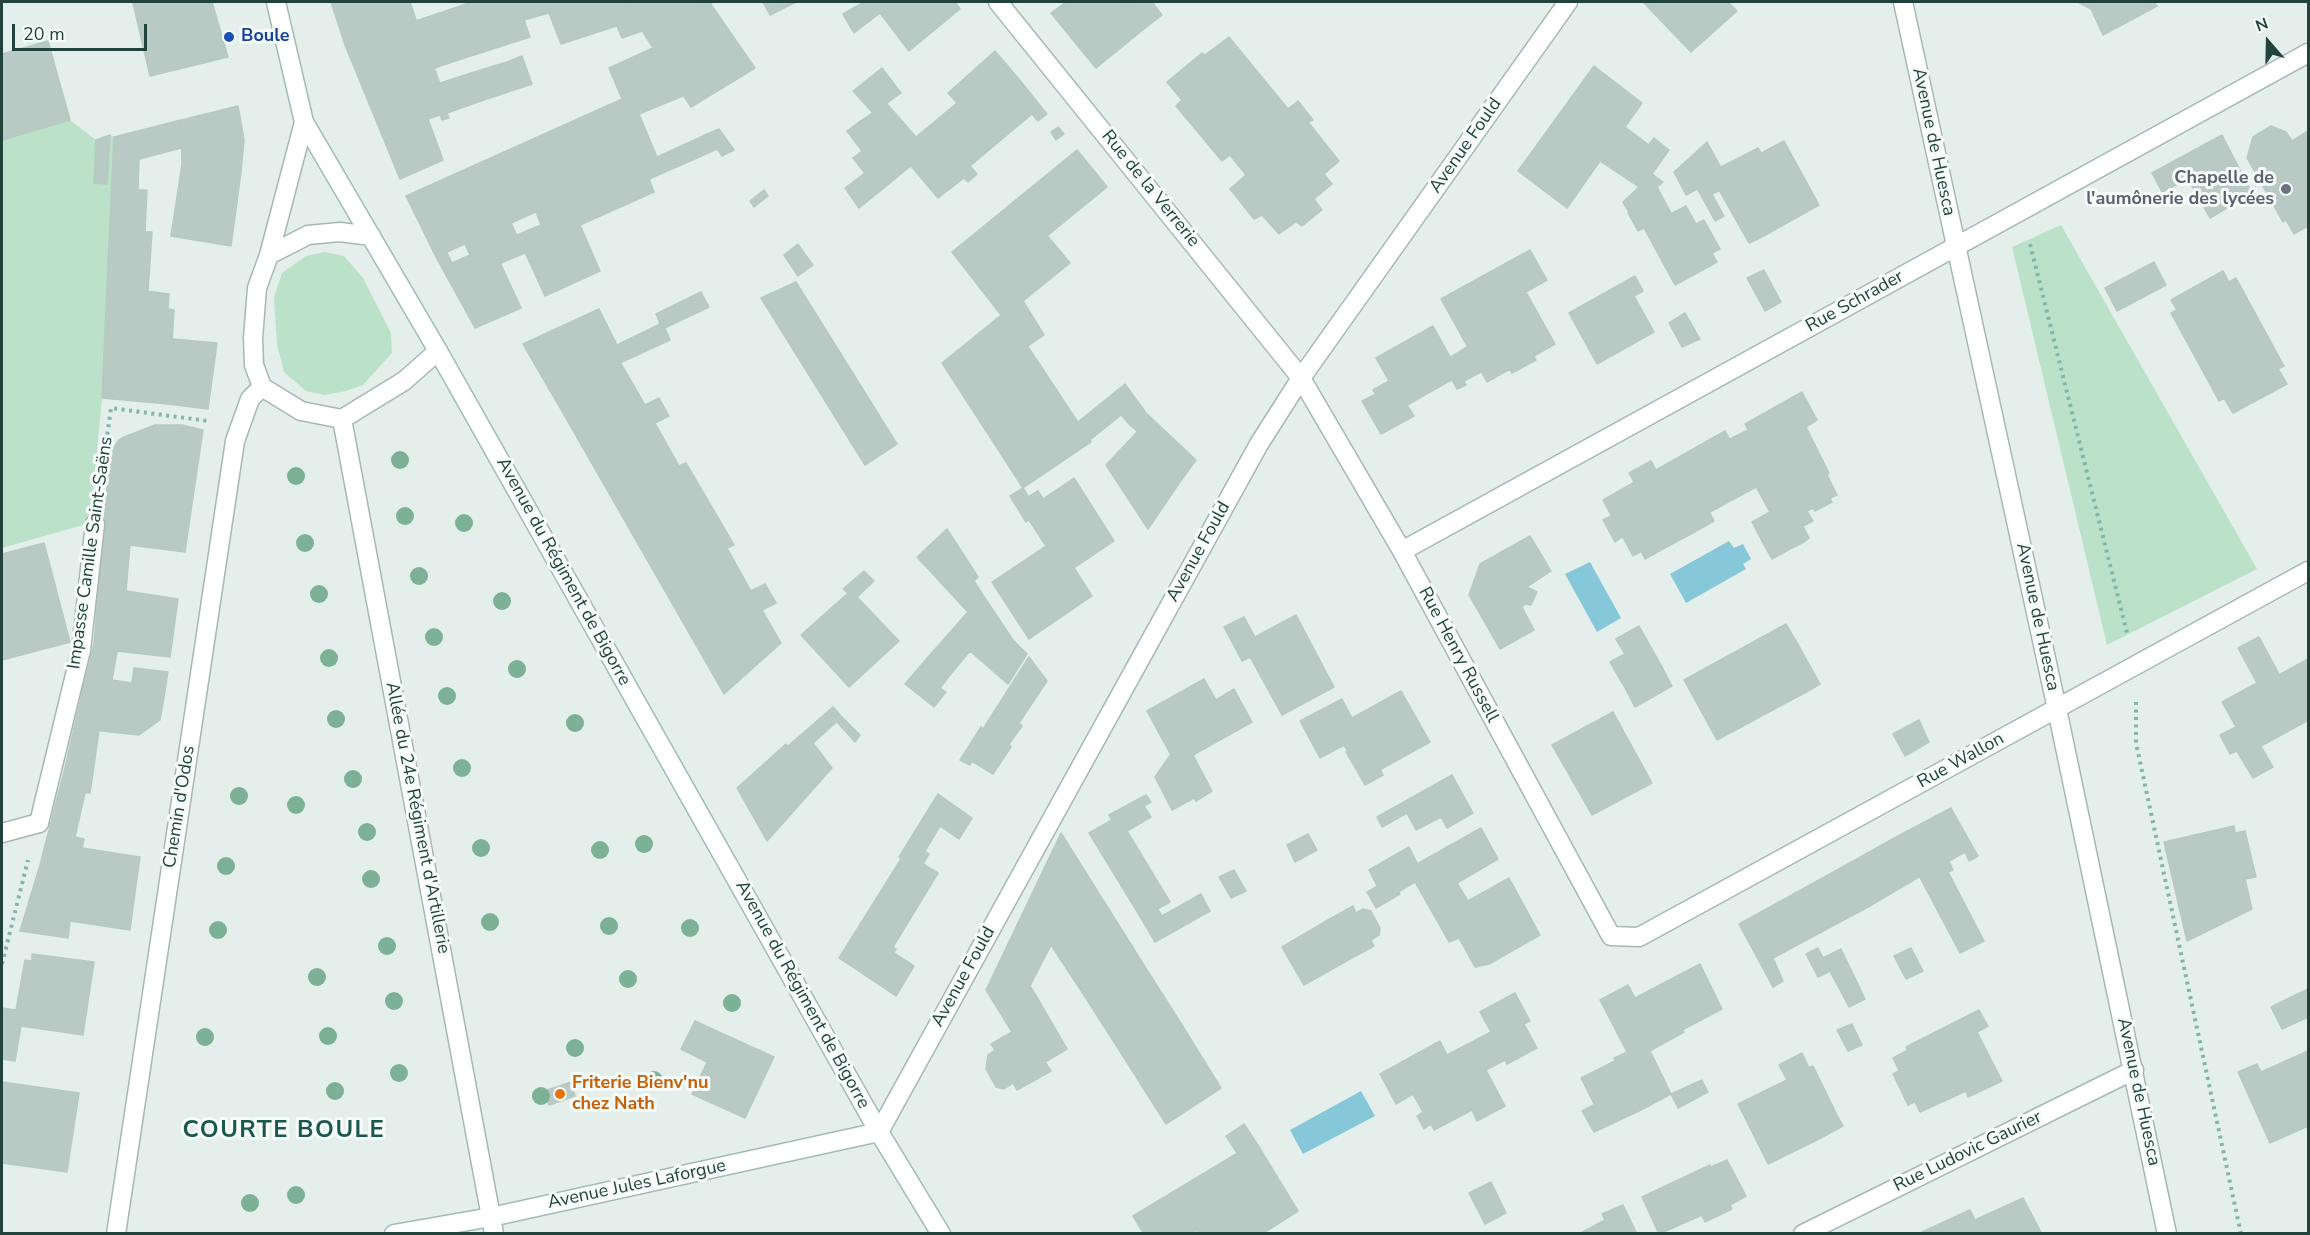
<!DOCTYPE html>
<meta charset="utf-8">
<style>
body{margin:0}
#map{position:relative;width:2310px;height:1235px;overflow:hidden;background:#e4efeb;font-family:"Nunito Sans",sans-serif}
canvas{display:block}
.frame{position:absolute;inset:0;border:3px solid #21433c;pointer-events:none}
.north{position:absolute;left:2238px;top:12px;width:60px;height:60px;-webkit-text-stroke:4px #f6fbf9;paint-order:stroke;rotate:340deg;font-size:16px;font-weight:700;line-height:24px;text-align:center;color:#21433c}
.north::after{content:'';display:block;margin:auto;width:21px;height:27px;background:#21433c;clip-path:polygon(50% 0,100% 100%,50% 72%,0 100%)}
.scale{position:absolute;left:12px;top:24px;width:135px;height:27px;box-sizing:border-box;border:3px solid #21433c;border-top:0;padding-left:8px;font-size:18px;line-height:21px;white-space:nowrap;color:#21433c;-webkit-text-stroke:4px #f6fbf9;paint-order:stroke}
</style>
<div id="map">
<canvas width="2310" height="1235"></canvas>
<div class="frame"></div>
<div class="north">N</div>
<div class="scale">20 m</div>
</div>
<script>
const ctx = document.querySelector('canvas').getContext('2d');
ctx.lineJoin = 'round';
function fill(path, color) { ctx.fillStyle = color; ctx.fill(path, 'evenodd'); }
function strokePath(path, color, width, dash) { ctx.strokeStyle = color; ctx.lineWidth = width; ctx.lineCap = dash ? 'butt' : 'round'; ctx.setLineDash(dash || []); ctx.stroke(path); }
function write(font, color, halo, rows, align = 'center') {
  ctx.font = font + ' "Nunito Sans",sans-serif'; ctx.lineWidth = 6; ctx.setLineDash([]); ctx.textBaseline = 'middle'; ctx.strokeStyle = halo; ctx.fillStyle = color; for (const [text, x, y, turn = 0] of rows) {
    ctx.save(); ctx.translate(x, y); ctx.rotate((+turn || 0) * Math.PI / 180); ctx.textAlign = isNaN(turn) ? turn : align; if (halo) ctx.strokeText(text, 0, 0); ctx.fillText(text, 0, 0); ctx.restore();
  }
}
const green = new Path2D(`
 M70 120 96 140 110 135 114 137 102 398 90 523 2 548V140Z
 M2061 225 2257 569 2107 645 2012 247Z
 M325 252 344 256 363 278 391 333 392 353 363 385 346 391 325 395 306 391 284 372 277 345 274 297 282 273 306 256Z`);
const water = new Path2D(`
 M1729 541 1734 548 1743 544 1751 559 1743 564 1746 569 1686 603 1670 574Z
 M1590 562 1621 618 1597 632 1565 574Z
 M1361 1091 1375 1116 1303 1154 1290 1130Z`);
const building = new Path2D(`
 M140 2H212L228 57 150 76 133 3Z
 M331 2H410L416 20 345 45Z
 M472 2H624L635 20 561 44 549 13 524 20 530 37 477 54 468 28 425 42 440 84 370 106 345 45Z
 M624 2H713L646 37Z
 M763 2H796L770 15Z
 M864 2H955L960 9 909 51 880 13 854 33 843 14Z
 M1066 2H1130L1077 45 1051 13Z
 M1130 2 1149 25 1096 68 1077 45Z
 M1131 2H1152L1162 15 1149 25Z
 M1643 2H1728L1737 11 1691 52Z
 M2078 2H2154L2157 6 2103 35 2091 9Z
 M710 3 755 68 691 107 646 37Z
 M635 20 642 31 622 38 617 26Z
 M468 28 477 54 434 68 425 42Z
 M1229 37 1288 109 1298 101 1313 120 1308 122 1339 161 1324 174 1332 184 1314 199 1322 210 1302 226 1296 222 1279 234 1262 215 1254 219 1230 189 1246 175 1230 155 1222 161 1176 106 1182 100 1167 82 1202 53 1205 55Z
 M48 41 70 120 2 140V54Z
 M653 48 672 77 622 99 609 68Z
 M995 51 1018 78 879 192 867 176 887 160 859 122 887 104 916 137 957 103 948 93Z
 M522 56 532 84 517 89 507 62Z
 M507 62 517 89 481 101 471 73Z
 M1594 66 1642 103 1625 127 1649 145 1636 162 1629 157 1634 150 1568 102Z
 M882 68 901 93 873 113 853 91Z
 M471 73 481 101 447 113 449 118 442 120 440 115 428 119 443 160 400 179 370 106Z
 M672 77 683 96 639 114 631 95Z
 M1018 78 1047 114 1038 121 1032 114 970 166 977 174 968 182 964 178 938 198 911 166Z
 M631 95 657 157 436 257 406 196Z
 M1568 102 1634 150 1629 157 1663 182 1629 212 1623 202 1639 187 1600 161 1567 208 1518 171Z
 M238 106 244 140 241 172 182 164 181 120Z
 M181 120V148L139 159 138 190H147L145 232H152L148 291 107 286 114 137Z
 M859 122 887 160 867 176 853 158 862 151 847 131Z
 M2271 126 2286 132 2292 141 2308 131V226L2294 234 2286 220 2283 222 2247 158 2253 137Z
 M1058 127 1064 134 1056 140 1051 132Z
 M719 129 734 150 722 156 707 134Z
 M707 134 717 149 697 158 690 142Z
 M110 135 107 184 94 183 96 140Z
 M2222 135 2252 193 2210 218 2188 179 2162 192 2152 173Z
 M1654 138 1669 150 1652 174 1636 162Z
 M1784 141 1819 205 1760 238 1731 184 1703 199 1683 164 1707 142 1724 173Z
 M690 142 697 158 649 179 654 192 580 225 600 271 545 296 517 235 541 225 536 212Z
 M1758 148 1761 153 1724 173 1721 167Z
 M1077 150 1100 178 1040 227 1070 263 1007 314 1005 312 1001 315 952 252Z
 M182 164 241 172 231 246 171 236Z
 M1683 164 1697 189 1686 195 1674 172Z
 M865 173 879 192 859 208 845 188Z
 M1100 178 1107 187 1047 236 1040 227Z
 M1731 184 1760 238 1749 243 1719 190Z
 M1657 187 1671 213 1638 231 1628 213Z
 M764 190 768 196 754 207 750 201Z
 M1712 194 1724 216 1715 221 1703 199Z
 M1686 206 1717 262 1675 285 1644 228Z
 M1704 220 1720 249 1712 253 1696 224Z
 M511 223 525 253 501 263 487 234Z
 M487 234 521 308 475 328 436 257 447 253 452 263 470 255 465 244Z
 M798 244 804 253 790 264 784 255Z
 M1530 250 1547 280 1526 292 1555 344 1534 356 1536 360 1512 373 1510 369 1487 382 1441 299Z
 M804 253 813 265 798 276 790 264Z
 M2154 262 2166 285 2117 311 2105 288Z
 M1764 270 1781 302 1765 311 1747 278Z
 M2223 271 2229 282 2236 278 2284 366 2278 369 2287 384 2233 413 2224 398 2219 401 2171 313 2177 310 2171 300Z
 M1635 276 1643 291 1634 296 1654 332 1597 364 1569 313Z
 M796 282 897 444 865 465 761 298Z
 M107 286 169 294 168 309 174 310 168 404 102 398Z
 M701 292 709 307 671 325 667 318 659 321 656 314Z
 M1023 301 1044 335 1028 346 1007 314Z
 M599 309 617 345 660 324 659 321 667 318 671 325 665 328 670 340 552 394 523 344Z
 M1005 312 1091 442 1023 488 942 363Z
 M1685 313 1700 339 1682 347 1669 323Z
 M1433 326 1460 375 1407 405 1414 416 1381 434 1362 401 1376 394 1373 390 1389 381 1376 358Z
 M173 339 217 343 208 409 168 404Z
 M1467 347 1481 372 1464 381 1451 357Z
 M620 362 645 405 659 398 669 416 655 423 679 466 686 463 734 545 727 548 751 591 765 584 776 603 762 610 781 643 724 694 552 394Z
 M1460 375 1466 385 1457 389 1452 380Z
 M1125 384 1146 413 1131 426 1121 415 1090 440 1078 422Z
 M1802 392 1817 420 1806 427 1829 473 1827 475 1837 495 1830 498 1832 502 1815 511 1813 508 1807 511 1797 510 1794 524 1804 542 1790 549 1730 439 1748 430 1745 424Z
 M1146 413 1196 460 1180 482 1156 460 1161 452 1131 426Z
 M155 425H182L203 430 187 538 103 527 110 453 119 440 124 437Z
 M1138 431 1161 452 1156 460 1180 482 1148 529 1106 465Z
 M1725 431 1756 487 1686 525 1691 534 1672 544 1668 536 1633 556 1603 500Z
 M1651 461 1656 470 1634 482 1629 473Z
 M1074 478 1114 541 1074 568 1028 497 1038 491 1043 499Z
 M1023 488 1092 596 1029 639 992 582 1046 546 1029 520 1026 522 1010 496Z
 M1797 510 1807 511 1813 521 1803 526 1809 538 1804 542 1794 524Z
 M1770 512 1782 535 1764 545 1752 522Z
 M1710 513 1714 521 1691 534 1686 525Z
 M1611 516 1622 537 1615 542 1603 520Z
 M103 527 187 538 185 552 130 545 126 591 178 599 174 628 96 619Z
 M947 529 978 577 974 581 983 595 968 612 917 557Z
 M1782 535 1790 549 1772 559 1764 545Z
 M1530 536 1551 571 1527 587 1537 592 1531 605 1525 604 1522 607 1534 630 1500 649 1469 595 1480 564Z
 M1668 536 1672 544 1645 559 1641 551Z
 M44 543 70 642 2 660V554Z
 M864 571 874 581 857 597 899 641 849 687 801 635 848 593 843 589Z
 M983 595 1013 640 1027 654 1008 684 970 651 950 675 929 656Z
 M1296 615 1334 687 1282 715 1250 657 1242 661 1224 627 1244 617 1255 637Z
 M96 619 174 628 170 657 117 651 112 680 132 683 134 668 168 672 164 697 84 685 94 644Z
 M1786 624 1800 648 1787 654 1808 691 1717 740 1684 680Z
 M1639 626 1661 665 1624 686 1610 662 1625 654 1616 639Z
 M2259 637 2305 722 2261 746 2273 767 2253 778 2237 751 2230 754 2220 735 2236 727 2222 702 2257 683 2238 648Z
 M1800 648 1820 684 1808 691 1787 654Z
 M929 656 950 675 940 688 946 692 934 707 905 684Z
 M1029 657 1047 681 1019 723 1022 726 1009 744 1011 747 993 774 972 761 970 765 960 760 981 727 983 729Z
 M2308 659V720L2305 722 2279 675Z
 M1661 665 1672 686 1635 707 1624 686Z
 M1204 679 1216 700 1234 689 1252 722 1193 755 1212 791 1196 801 1147 711Z
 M84 685 164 697 160 720 139 735 74 728Z
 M1401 691 1430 742 1374 773 1365 756 1348 751 1344 745 1320 758 1300 721 1342 699 1352 718Z
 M833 707 842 717 813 743 832 768 767 841 737 788 786 744 788 746Z
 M1613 712 1652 783 1592 815 1552 745Z
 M842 717 860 735 855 742 837 722Z
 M1919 720 1929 742 1905 756 1893 734Z
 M74 728 99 730 95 759 65 768Z
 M1348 751 1365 756 1374 773 1380 769 1383 775 1365 785 1346 752Z
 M1171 754 1194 798 1172 810 1155 777Z
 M95 759 90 793 59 791 65 768Z
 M1452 775 1473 813 1447 828 1441 817 1416 830 1407 813 1382 827 1377 817Z
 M59 791 85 793 75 837 84 839 82 848 140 857 137 878 40 865Z
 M938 794 972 818 959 839 940 826 925 851 929 854 923 864 938 873 893 947 896 949 894 953 914 966 896 996 839 958 901 859 899 857Z
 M1146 795 1151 802 1144 806 1151 817 1127 831 1170 902 1141 918 1089 833 1112 820 1109 815Z
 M1951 808 1978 856 1969 861 1965 852 1944 864 1984 941 1960 953 1898 836Z
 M2234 826 2235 833 2245 831 2256 877 2245 879 2252 909 2187 941 2164 842Z
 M1481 828 1498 859 1457 883 1468 901 1436 919 1415 882 1398 892 1400 894 1376 908 1367 892Z
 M1061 833 1147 970 1118 989 1108 973 1080 989 1051 945 1030 986 1035 994 1009 1010 1010 1014 1004 1019 986 990Z
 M1308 834 1317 850 1295 862 1287 845Z
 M1898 836 1919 877 1868 907 1846 865Z
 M1409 847 1417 863 1377 886 1369 870Z
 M1949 861 1953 870 1948 872 1944 864Z
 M40 865 137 878 130 930 70 921 68 938 20 931Z
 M1846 865 1868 907 1812 937 1790 896Z
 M1234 870 1246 891 1231 898 1219 877Z
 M1509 878 1540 935 1489 964 1475 967 1459 938 1449 942 1436 919Z
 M1201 894 1210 911 1155 942 1141 918 1158 909 1162 916Z
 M1790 896 1812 937 1773 958 1783 981 1773 987 1739 924Z
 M1353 906 1356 913 1363 909 1371 911 1380 928 1379 935 1371 940 1374 946 1350 959 1328 920Z
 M1328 920 1350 959 1304 985 1282 947Z
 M1818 948 1830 971 1818 977 1806 954Z
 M1911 948 1923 971 1906 979 1894 956Z
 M1841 949 1865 999 1849 1007 1823 958Z
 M32 954 94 962 83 1035 21 1026 15 1061 2 1059V1008L16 1010 25 960 32 961Z
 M1700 964 1722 1009 1682 1030 1684 1032 1626 1064 1621 1055 1627 1052 1600 1000 1628 985 1635 998Z
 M1147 970 1177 1017 1147 1036 1118 989Z
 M1108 973 1118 989 1091 1006 1080 989Z
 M1118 989 1147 1036 1121 1053 1091 1006Z
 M2308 989V1017L2282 1029 2271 1007Z
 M1515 993 1530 1021 1524 1024 1537 1048 1507 1064 1505 1060 1486 1070 1505 1106 1477 1121 1472 1110 1434 1130 1431 1124 1424 1129 1417 1116 1423 1112 1413 1094 1396 1104 1380 1074 1440 1041 1447 1055 1491 1032 1480 1012Z
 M1035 994 1067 1049 1045 1062 1051 1071 1017 1090 1013 1083 1004 1089 996 1087 986 1069 988 1055 995 1050 991 1044 1012 1032 1004 1019 1010 1014 1009 1010Z
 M1979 1010 1988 1026 1977 1032 2002 1081 1968 1097 1966 1091 1920 1112 1893 1058 1908 1050 1906 1047Z
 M1177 1017 1221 1088 1166 1124 1121 1053Z
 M695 1021 721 1033 707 1062 681 1049Z
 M1852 1024 1862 1045 1848 1051 1837 1030Z
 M721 1033 774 1057 745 1118 692 1094Z
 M1650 1051 1656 1063 1624 1078 1619 1068Z
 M2308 1051V1126L2270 1143 2238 1072 2257 1064 2261 1072Z
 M1802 1053 1809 1068 1813 1066 1837 1115 1811 1127 1817 1140 1768 1164 1738 1104 1787 1080 1779 1065Z
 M1621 1055 1626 1064 1619 1068 1614 1058Z
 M1615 1061 1628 1087 1594 1104 1581 1078Z
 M1656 1063 1671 1094 1641 1110 1624 1078Z
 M1899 1071 1914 1102 1908 1105 1893 1074Z
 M1702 1080 1708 1092 1678 1108 1671 1094Z
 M2 1082 79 1093 67 1172 2 1163Z
 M571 1082 575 1096 549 1105 544 1091Z
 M1628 1087 1641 1110 1594 1132 1582 1111Z
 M1837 1115 1843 1126 1817 1140 1811 1127Z
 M1244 1124 1256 1142 1237 1153 1226 1136Z
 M1256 1142 1298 1211 1262 1234H1199L1197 1230 1192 1234H1144L1133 1216Z
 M1727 1160 1746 1196 1730 1205 1711 1167Z
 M1710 1165 1732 1209 1705 1222 1702 1215 1659 1234 1642 1197Z
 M1491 1182 1506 1213 1485 1224 1469 1193Z
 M2023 1198 2042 1234 1922 1232 1970 1210 1975 1220Z
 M1623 1205 1637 1234H1579L1605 1220 1602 1214Z`);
const path = new Path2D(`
 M2030 244 2127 633
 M99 494 111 408 208 421
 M2136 702V743L2241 1234
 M2 964 28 860`);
const lane = new Path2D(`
 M39 823 81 650 95 524
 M491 1217 494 1234`);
const street = new Path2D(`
 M998 2 1301 378 1402 551 1611 936 1639 937 2308 571
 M1903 2 2057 709 2167 1234
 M304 122 269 255 257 288 253 338 254 365 262 387 301 411 342 419 404 381 438 351
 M269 255 308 235 340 232 371 236
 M342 419 491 1217
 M1402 551 2308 53
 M2 833 39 823
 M879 1132 1259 444 1301 378 1568 2
 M116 1234 235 441 250 399 262 387
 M1803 1234 2134 1070`);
const secondary = new Path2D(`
 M276 2 304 122 438 351 879 1132 941 1234
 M394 1234 491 1217 879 1132`);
const trees = [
 [400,460],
 [296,476],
 [405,516],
 [464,523],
 [305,543],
 [419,576],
 [319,594],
 [502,601],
 [434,637],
 [329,658],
 [517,669],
 [447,696],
 [336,719],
 [575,723],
 [462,768],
 [353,779],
 [239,796],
 [296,805],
 [367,832],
 [644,844],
 [481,848],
 [600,850],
 [226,866],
 [371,879],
 [490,922],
 [609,926],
 [690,928],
 [218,930],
 [387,946],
 [317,977],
 [628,979],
 [394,1001],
 [732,1003],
 [328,1036],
 [205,1037],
 [575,1048],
 [399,1073],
 [654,1080],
 [335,1091],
 [541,1096],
 [296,1195],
 [250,1203]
];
const markers = [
 [229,37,6,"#1a4fb4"],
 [2286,189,6,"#6b7280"],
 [560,1094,6,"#e8710a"]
];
const transitNames = [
 ["Boule",241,37]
];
const streetNames = [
 ["Avenue de Huesca",1933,142,78],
 ["Avenue Fould",1466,146,-55],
 ["Rue de la Verrerie",1150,189,51],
 ["Rue Schrader",1855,302,-29],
 ["Avenue Fould",1199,552,-61],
 ["Impasse Camille Saint-Saëns",91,553,-82],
 ["Avenue du Régiment de Bigorre",563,572,61],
 ["Avenue de Huesca",2037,617,78],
 ["Rue Henry Russell",1458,655,62],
 ["Rue Wallon",1961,761,-29],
 ["Chemin d'Odos",180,807,-81],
 ["Allée du 24e Régiment d'Artillerie",417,818,79],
 ["Avenue Fould",964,977,-61],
 ["Avenue du Régiment de Bigorre",802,995,61],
 ["Avenue de Huesca",2138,1092,78],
 ["Rue Ludovic Gaurier",1968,1152,-26],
 ["Avenue Jules Laforgue",637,1185,-12]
];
const worshipNames = [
 ["Chapelle de",2274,179],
 ["l'aumônerie des lycées",2274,200]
];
const foodNames = [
 ["Friterie Bienv'nu",572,1084],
 ["chez Nath",572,1105]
];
const districtNames = [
 ["COURTE BOULE",284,1131]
];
fill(green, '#bbe2c8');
fill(water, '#87c7da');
fill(building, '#b9cac4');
strokePath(building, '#b6cac3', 1.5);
strokePath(lane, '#a6b8b3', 21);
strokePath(street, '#a6b8b3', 21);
strokePath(secondary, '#a1bcb4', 21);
strokePath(path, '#81b6a9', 4, [3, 4.5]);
strokePath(lane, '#fff', 18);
strokePath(street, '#fff', 18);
strokePath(secondary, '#fff', 18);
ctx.fillStyle = '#7cb195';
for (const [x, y] of trees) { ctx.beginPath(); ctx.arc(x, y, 9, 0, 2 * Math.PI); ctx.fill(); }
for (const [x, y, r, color] of markers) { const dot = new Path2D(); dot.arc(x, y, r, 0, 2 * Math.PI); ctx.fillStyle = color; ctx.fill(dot); strokePath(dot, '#f6fbf9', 2); }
write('bold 18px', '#164399', '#f6fbf9', transitNames, 'left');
write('18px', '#21433c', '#f6fbf9', streetNames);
write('bold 18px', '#5b616d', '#f6fbf9', worshipNames, 'right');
write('bold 18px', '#c56008', '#f6fbf9', foodNames, 'left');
ctx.letterSpacing = '1.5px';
write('bold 24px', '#1a584d', '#f6fbf9', districtNames);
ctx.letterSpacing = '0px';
</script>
